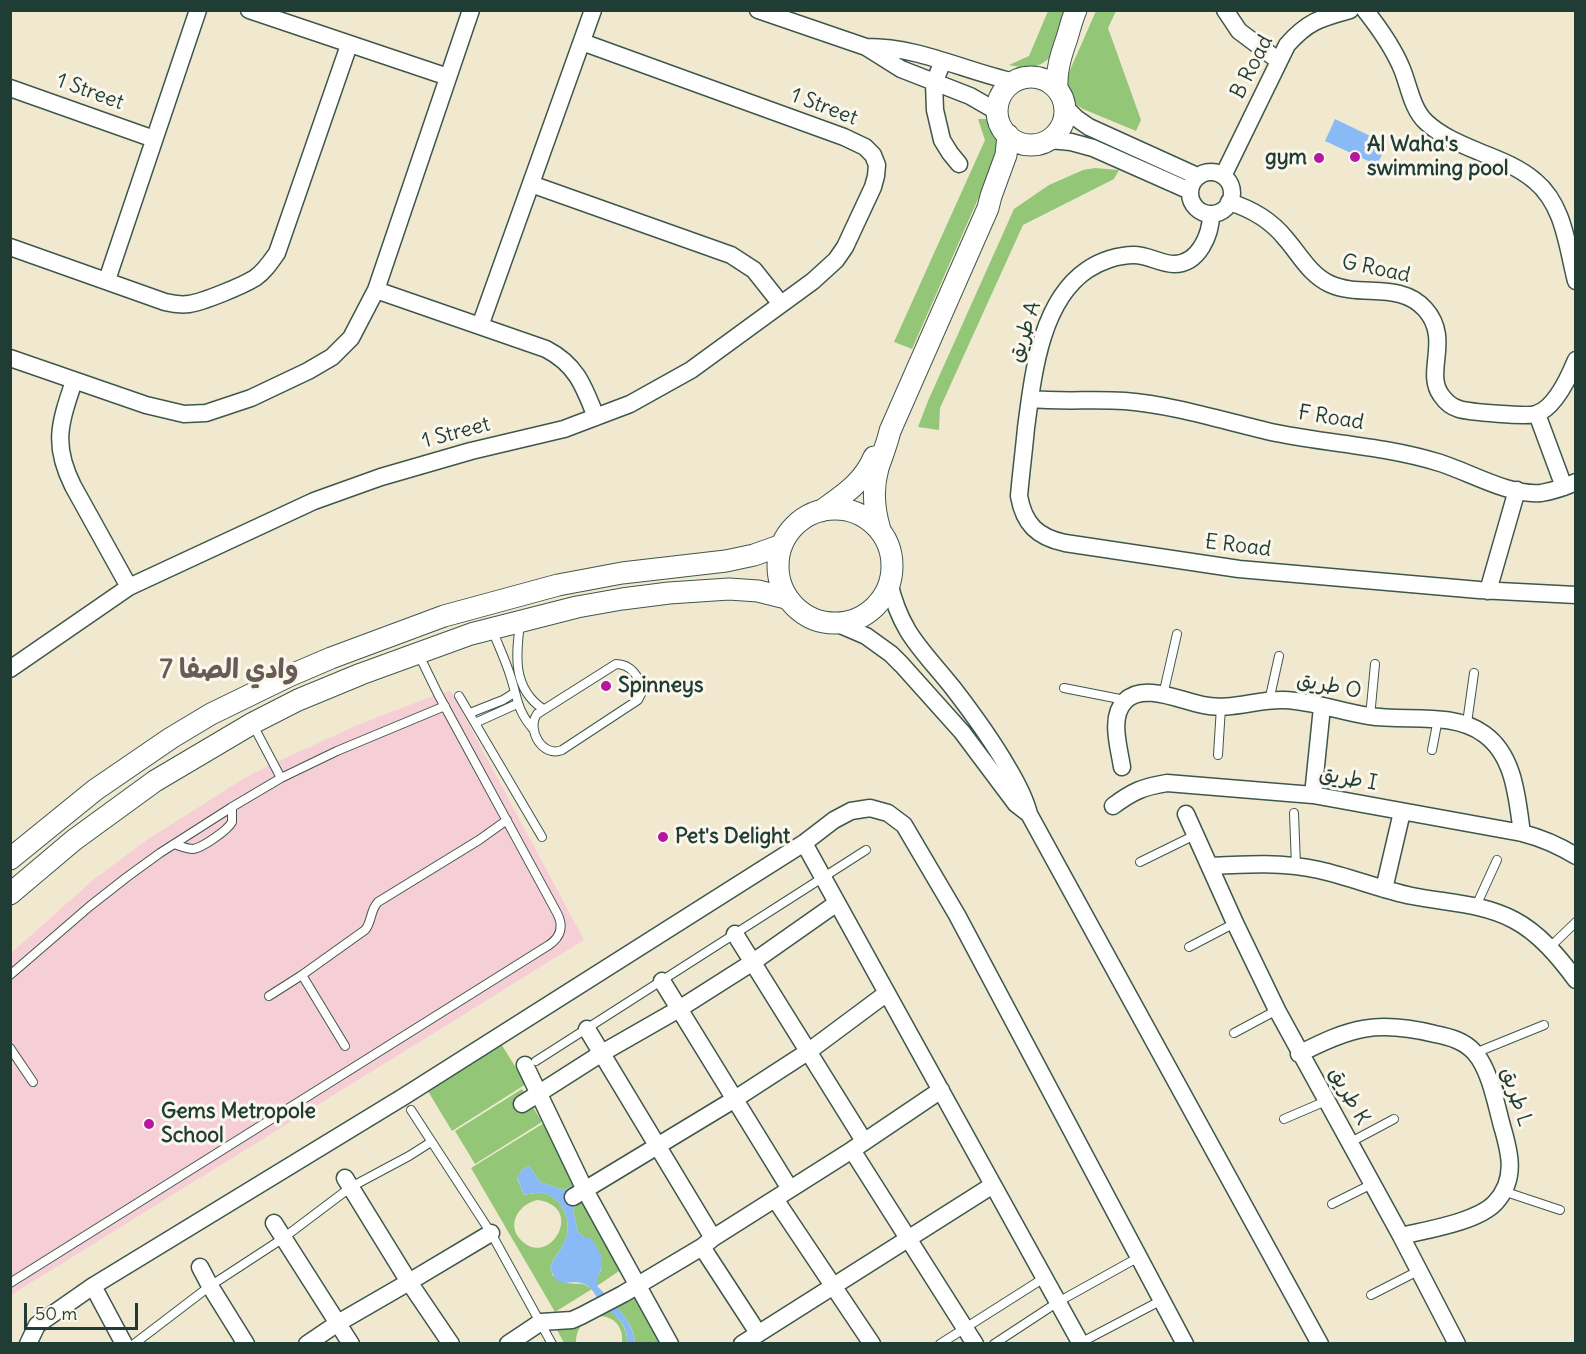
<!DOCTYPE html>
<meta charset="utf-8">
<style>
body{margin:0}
#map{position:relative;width:1586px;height:1354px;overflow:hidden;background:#f1e9cf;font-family:Delius,sans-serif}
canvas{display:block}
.frame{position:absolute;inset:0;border:12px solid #1f3d34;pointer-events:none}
.scale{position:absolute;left:24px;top:1303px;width:114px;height:27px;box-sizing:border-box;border:3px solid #1f3d34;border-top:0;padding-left:8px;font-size:18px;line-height:21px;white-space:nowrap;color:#1f3d34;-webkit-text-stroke:4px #fbf7ec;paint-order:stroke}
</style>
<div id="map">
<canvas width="1586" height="1354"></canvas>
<div class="frame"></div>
<div class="scale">50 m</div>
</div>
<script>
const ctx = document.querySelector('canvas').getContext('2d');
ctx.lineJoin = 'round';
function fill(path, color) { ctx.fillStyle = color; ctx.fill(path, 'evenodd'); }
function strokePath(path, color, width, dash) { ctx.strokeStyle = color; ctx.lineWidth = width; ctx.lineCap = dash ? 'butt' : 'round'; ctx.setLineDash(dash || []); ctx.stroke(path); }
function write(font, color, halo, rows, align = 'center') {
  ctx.font = font + ' Delius,"Playpen Sans Arabic",sans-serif'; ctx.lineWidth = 6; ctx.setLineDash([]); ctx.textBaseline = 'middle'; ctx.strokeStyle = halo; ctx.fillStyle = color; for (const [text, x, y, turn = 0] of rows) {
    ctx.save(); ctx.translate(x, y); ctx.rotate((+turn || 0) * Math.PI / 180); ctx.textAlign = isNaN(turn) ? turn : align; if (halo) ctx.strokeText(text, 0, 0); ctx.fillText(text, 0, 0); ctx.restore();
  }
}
const built = new Path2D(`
 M451 691 584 940 11 1295V953L93 880 148 839 243 779 274 763 360 724 438 694Z`);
const green = new Path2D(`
 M1048 11H1069C1063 24 1057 50 1047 60 1038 69 1020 68 1009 65L1029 56Z
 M1096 11H1116L1108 28 1141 120 1136 131 1083 109 1074 103 1068 92 1067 81 1070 70Z
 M978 119H991L1001 136 1000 149 912 349 894 342 985 140Z
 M1095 168 1119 170 1114 179 1023 225 940 408 939 430 918 427 928 401 1014 209 1049 185 1083 170Z
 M500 1042 526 1084 452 1131 426 1088Z
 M522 1089 542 1122 475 1164 455 1131Z
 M544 1123 577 1183 564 1190 540 1182 529 1166 522 1170 517 1178 524 1195C530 1194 537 1192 543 1193 562 1198 572 1219 566 1238 562 1248 555 1256 550 1267L553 1276C558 1278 563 1282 568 1283 579 1285 582 1281 592 1289L555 1312 471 1168ZM537 1200C587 1206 549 1271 520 1239 506 1223 520 1204 537 1200Z
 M585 1197 622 1269 597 1286 596 1281 601 1270 584 1237 578 1232 573 1209Z
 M631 1285 661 1343H635C634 1328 626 1316 615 1306Z
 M599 1300C613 1313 628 1323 627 1343H622C626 1308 576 1307 576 1343H564L555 1326Z`);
const water = new Path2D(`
 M1335 119 1387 144 1377 165 1325 141Z
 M529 1166 540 1182 564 1190 577 1183 585 1197 573 1209 578 1232 584 1237 591 1238C595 1244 602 1254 602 1261 603 1270 596 1276 597 1286 612 1301 634 1321 635 1343H627C628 1320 613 1316 600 1301 594 1295 593 1287 584 1284 567 1278 558 1292 550 1267 555 1257 562 1248 566 1238 572 1219 562 1198 543 1193 537 1192 530 1194 524 1195L517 1177 522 1170Z`);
const service = new Path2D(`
 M520 623C516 655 512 688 543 709
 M492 629C498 645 506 661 511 678 518 700 517 710 533 729
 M616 664C631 664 641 678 642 692L638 700 562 750C543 758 526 730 537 714Z
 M1064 688 1125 700
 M1163 695 1177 634
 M459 696 542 837
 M1269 701 1279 656
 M470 713 503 700 514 693
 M1370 717 1375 664
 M475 723 517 704
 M1467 723 1474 673
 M253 725 281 778
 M1432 750 1438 719
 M1218 755 1221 707
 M1294 813 1296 866
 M174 844C180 846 187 849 193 849 202 848 228 830 232 822V807
 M1140 862 1195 835
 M1476 906 1497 860
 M1189 947 1235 923
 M1549 948 1576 922
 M10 975 90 906 127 877 160 853 232 807 281 778 337 751 445 706
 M302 975 345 1046
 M269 996 302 975 365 930C372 922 370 910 378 902L479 840 507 820
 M1234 1033 1277 1010
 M10 1048 33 1082
 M1475 1053 1544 1025
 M536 1061 866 850
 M411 1110 491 1233 552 1344
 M1284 1119 1326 1101
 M1349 1143 1394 1119
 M1503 1191 1560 1210
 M1332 1204 1372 1184
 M10 1283 549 945C561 937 564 926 557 913L438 694 418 653
 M1371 1295 1418 1271
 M1080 1343 1162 1300
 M134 1344 210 1286 282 1239 351 1187 409 1156 431 1142
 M940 1344 1044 1278
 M994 1344 1058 1302 1139 1257`);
const minor = new Path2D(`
 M249 10 448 77
 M758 10 866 47 901 69 970 96 998 112
 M1225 10 1239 31 1279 61
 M1365 10C1380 29 1393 47 1402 69 1409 86 1412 109 1426 122 1442 137 1463 145 1482 153 1500 160 1520 168 1535 181 1564 205 1567 246 1576 281
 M867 47C920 47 964 71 1015 82
 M943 61 934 83 935 110 942 140 950 153 959 164
 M10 88 154 139
 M1065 107 1076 118 1089 127 1197 176
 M1049 140 1071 142 1093 148 1190 191
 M1190 193a21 21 0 1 1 42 0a21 21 0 1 1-42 0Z
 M1223 176 1287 45C1308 21 1321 18 1350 10
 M531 184 731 255 754 270 781 304
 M1229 202C1252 209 1271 220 1286 239 1300 255 1310 275 1330 284 1361 298 1400 281 1425 309 1452 339 1424 372 1441 395 1445 401 1452 407 1459 409 1468 412 1528 417 1536 414 1555 408 1569 377 1576 360
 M1211 214C1211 234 1199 264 1174 264 1161 264 1148 255 1134 255 1118 255 1100 261 1087 270 1040 302 1033 376 1026 428 1024 450 1021 473 1019 496 1024 524 1037 537 1065 543L1239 569 1479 590 1576 595
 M10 247 165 302C173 304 181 305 189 304 203 302 242 286 255 278 264 272 270 263 277 253L349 45
 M107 280 198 10
 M376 290 546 349C577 365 584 387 596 417
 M480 326 593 10
 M10 358 146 405 184 414 206 413 251 398 308 371 332 357 351 338 376 290 471 10
 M74 381C60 423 52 444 73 486L129 587
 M1030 399C1062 402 1093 399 1125 401 1175 405 1227 422 1276 433 1330 444 1385 446 1437 462 1468 471 1508 496 1541 493 1553 491 1565 487 1576 482
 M1537 414 1564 487
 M889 582C901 634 922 649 953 688 973 714 992 740 1008 768 1017 783 1025 798 1029 814L1320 1344
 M1488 591 1517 490
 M838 624 866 636 891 654 902 665 962 732 1016 804 1029 814
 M10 669 129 587 314 501 381 477 471 451 564 429 630 404 691 370 813 281 836 260 845 247 873 187 876 176 877 165 873 155 865 147 844 137 582 42
 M1122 767C1119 747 1109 717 1125 701 1143 682 1181 701 1203 705 1230 711 1257 699 1284 700 1313 701 1341 712 1369 716 1407 722 1452 711 1484 734 1515 756 1517 799 1522 833
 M1313 795 1322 707
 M1113 806C1133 791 1143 787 1167 783L1313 795 1522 833C1542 838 1558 845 1576 856
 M1186 814 1235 923 1277 1010 1401 1236 1457 1344
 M804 843 1081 1344
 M1210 866C1247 864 1283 862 1319 870 1351 877 1381 890 1412 896 1446 903 1482 903 1514 920 1539 933 1559 957 1576 980
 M1384 889 1402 812
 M735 934 864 1141
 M662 981 790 1189
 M587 1029 713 1238
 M1299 1054C1351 1027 1377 1020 1435 1034 1450 1037 1465 1041 1475 1053 1490 1070 1496 1104 1502 1126 1510 1153 1517 1179 1495 1203 1477 1222 1426 1230 1401 1236
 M525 1065 585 1190 670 1344
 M522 1104 602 1053 679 1009 753 962 837 903
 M852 1150 975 1344
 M345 1178 409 1282 451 1344
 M573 1197 735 1099 809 1051 887 993
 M775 1199 872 1344
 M274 1223 351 1344
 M702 1247 758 1333
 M200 1267 210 1286 246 1344
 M93 1286 124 1344
 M28 1344 37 1325 93 1286 403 1097 804 843 834 820 851 811 870 808 888 813 904 825 957 915 1185 1344
 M307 1344 338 1323 409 1282 491 1233
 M508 1344 541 1322 572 1320 581 1316 623 1294 702 1247 713 1238 852 1150 941 1090
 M742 1344 993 1185`);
const tertiary = new Path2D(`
 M997 111a34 34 0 1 1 68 0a34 34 0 1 1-68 0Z
 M1057 89C1056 70 1061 55 1067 38 1070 28 1072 19 1076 10
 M778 566a57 57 0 1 1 114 0a57 57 0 1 1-114 0Z
 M821 511C843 495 863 483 874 457
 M880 530C874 510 872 489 878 468 882 456 887 444 890 431L988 208 991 196 1006 155 1008 135
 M10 859 95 790 171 738 211 714 289 676 331 658 444 616 558 585 622 573 726 561 754 555 782 545
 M10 894 74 840 155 781 253 723 298 700 361 674 471 634 577 607 622 599 669 593 729 589 758 591 786 598`);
const markers = [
 [1355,157,6,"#b5179e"],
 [1319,158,6,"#b5179e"],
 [606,686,6,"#b5179e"],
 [663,837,6,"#b5179e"],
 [149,1124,6,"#b5179e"]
];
const streetNames = [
 ["B Road",1252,67,-63],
 ["1 Street",90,92,20],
 ["1 Street",824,107,21],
 ["G Road",1376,269,12],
 ["طريق A",1025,332,-72],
 ["F Road",1331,418,9],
 ["1 Street",456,433,-15],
 ["E Road",1238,546,7],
 ["طريق O",1329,686,11],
 ["طريق I",1348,779,10],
 ["طريق K",1349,1096,61],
 ["طريق L",1516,1097,72]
];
const poiNames = [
 ["Al Waha's",1367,145],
 ["swimming pool",1367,169],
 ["gym",1307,158,"right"],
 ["Spinneys",618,686],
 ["Pet's Delight",675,837],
 ["Gems Metropole",161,1112],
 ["School",161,1136]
];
const districtNames = [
 ["وادي الصفا 7",229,670]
];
fill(built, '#f6cfd6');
fill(green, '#94c677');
fill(water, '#8abaf6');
strokePath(service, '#3e574b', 10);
strokePath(minor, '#3e574b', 19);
strokePath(tertiary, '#3e574b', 23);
strokePath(service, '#fff', 8);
strokePath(minor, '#fff', 16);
strokePath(tertiary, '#fff', 21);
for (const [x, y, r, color] of markers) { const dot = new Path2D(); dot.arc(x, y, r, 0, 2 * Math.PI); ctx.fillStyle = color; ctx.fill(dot); strokePath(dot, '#fbf7ec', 2); }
write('21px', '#1f3d34', '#fbf7ec', streetNames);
write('bold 21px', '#1f3d34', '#fbf7ec', poiNames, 'left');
write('bold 27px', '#685c56', '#fbf7ec', districtNames);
</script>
